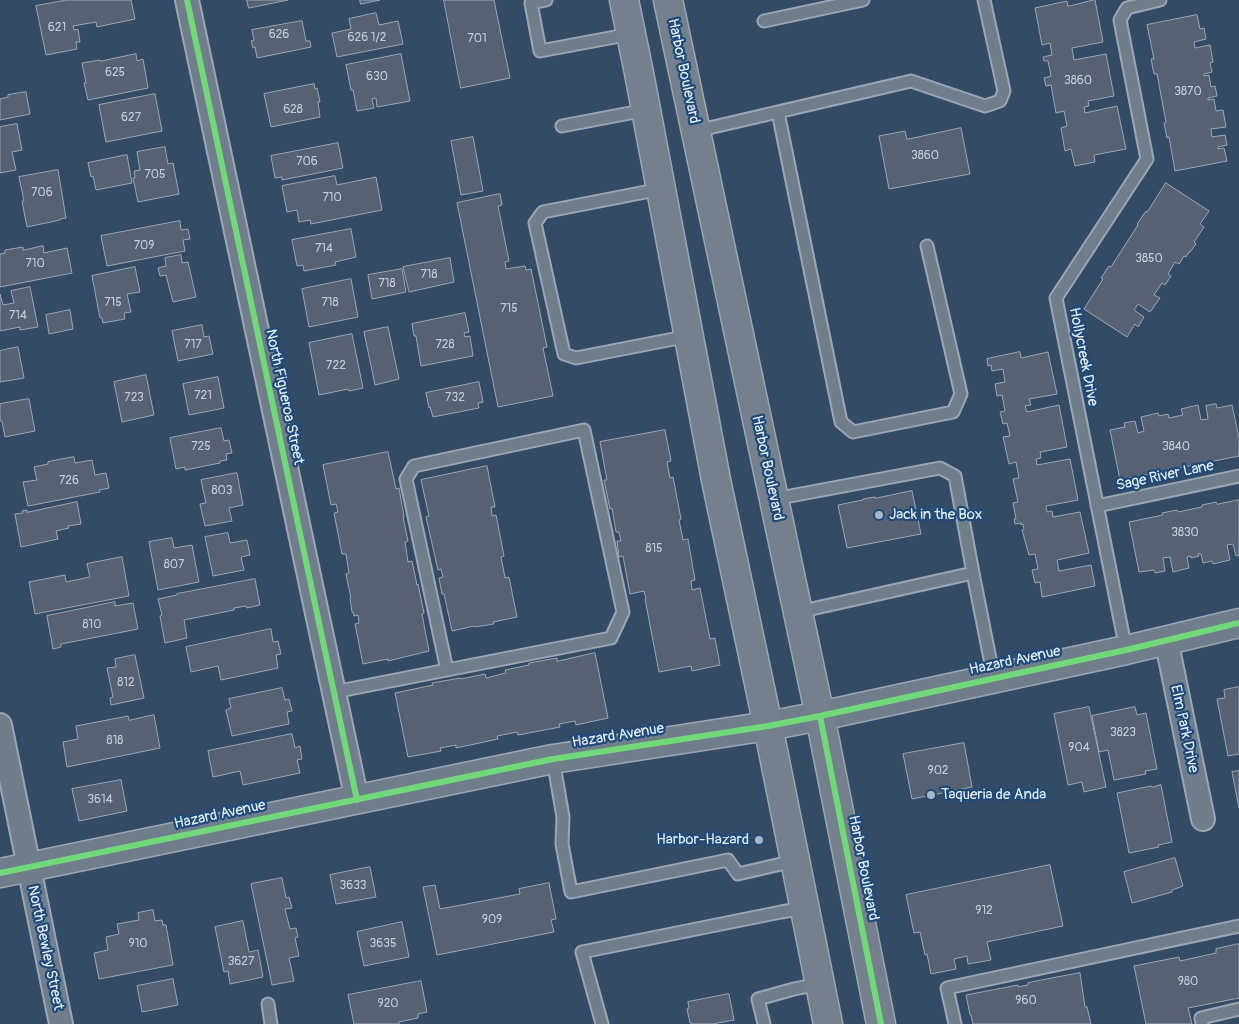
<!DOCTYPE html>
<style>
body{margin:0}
canvas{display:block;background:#344b65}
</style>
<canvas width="1239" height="1024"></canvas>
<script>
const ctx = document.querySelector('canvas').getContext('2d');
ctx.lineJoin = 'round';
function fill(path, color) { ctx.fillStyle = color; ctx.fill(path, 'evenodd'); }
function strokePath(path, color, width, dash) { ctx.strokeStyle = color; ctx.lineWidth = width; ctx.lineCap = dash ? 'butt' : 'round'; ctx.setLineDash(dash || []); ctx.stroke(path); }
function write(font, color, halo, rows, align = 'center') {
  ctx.font = font + ' Pangolin,sans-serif'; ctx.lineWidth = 4.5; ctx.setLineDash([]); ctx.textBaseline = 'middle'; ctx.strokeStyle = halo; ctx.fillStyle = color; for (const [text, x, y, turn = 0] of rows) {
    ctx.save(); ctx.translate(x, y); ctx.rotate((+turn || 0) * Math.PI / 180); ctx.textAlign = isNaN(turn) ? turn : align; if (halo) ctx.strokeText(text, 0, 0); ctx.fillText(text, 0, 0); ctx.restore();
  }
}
const building = new Path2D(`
 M67 0H131L135 19 97 27 96 22 73 26 74 30 78 29 80 42H76L77 49 46 55 36 6Z
 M247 0H288L249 8Z
 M360 0H380L361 4Z
 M444 0H494L510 78 461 88Z
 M1095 0 1103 42 1072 48 1074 60 1106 54 1114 96 1088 101 1089 106 1084 107 1085 113 1117 106 1126 149 1094 155 1095 162 1075 166 1071 149 1065 151 1061 128 1067 126 1064 111 1056 113 1051 85 1046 86 1044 78 1051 76 1048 61H1044L1043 57 1052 55 1050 43 1042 45 1035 8 1067 1 1068 6Z
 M376 13 379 25 398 21 403 44 337 57 332 33 351 29 349 19Z
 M1197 15 1200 29 1204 28 1206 39 1194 42 1195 48 1210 45 1213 62 1210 63 1212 72 1204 74V76L1209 75 1211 87 1215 86 1217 96 1208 98V100L1214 99 1216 111 1223 110 1226 127 1211 129 1212 137 1225 135 1227 145 1218 147V149L1224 148 1227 161 1175 171 1169 137 1167 138 1164 123 1166 122 1157 74H1154L1151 59H1154L1147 25Z
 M302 21 306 41H310L311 47 257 58 255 47 253 48 251 41 254 40 252 30Z
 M136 54 137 61 143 59 148 88 88 100 84 83H86L82 63 100 60V61Z
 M401 54 410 101 377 107 376 98 372 99 374 108 357 111 353 90H351L346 65Z
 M314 84 315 89 317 88 320 102H318L320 117 271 127 264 94Z
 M26 92 30 114 0 120V99L8 97V95Z
 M155 94 162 131 106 142 99 105Z
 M17 124 22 150 12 152 16 170 0 173V127Z
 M961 128 970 174 889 189 879 136 905 131 907 139Z
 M473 137 483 191 461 195 451 141Z
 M338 143 343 168 282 180V177L275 178 271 156Z
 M165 147 168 164 173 163 179 194 138 202 133 178H135L134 171 140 170 137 152Z
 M127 155 132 183 96 190 93 176 91 177 88 163Z
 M58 170 66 218 60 219V220L27 227 22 201H24L19 177Z
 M335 176 337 185 376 177 382 210 311 224 310 220 299 222 297 210 287 212 282 186Z
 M1166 183 1209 211 1200 224 1204 227 1194 242 1196 244 1190 252H1189L1186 257 1184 256 1179 264 1175 262 1168 274 1171 276 1165 285 1162 283 1154 295 1160 298 1150 312 1138 304 1134 310 1144 317 1138 327 1135 324 1127 337 1084 309 1103 279 1101 278 1109 266 1111 267 1138 225 1137 224 1146 211 1147 212Z
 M500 194 502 205 498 206 509 261 505 262 506 269 525 266 526 270 531 269 547 347 543 348 553 396 498 407 457 203Z
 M180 221 181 230 188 229 190 239 183 240 185 251 107 266 101 236Z
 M351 229 356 257 335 262 336 265 304 271 303 265 297 266 292 240Z
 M43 246 44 253 67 248 72 273 0 287V254L5 253V250L23 247V250Z
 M181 255 182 263 188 262 196 297 173 302 166 275 160 276 158 268 166 266 165 258Z
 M450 258 454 282 409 292 403 267Z
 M135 267 140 292 127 294 131 312 124 313 125 319 103 323 102 318H100L92 276Z
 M402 269 406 292 372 299 368 275Z
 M351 279 358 317 309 327 302 289Z
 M30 287 38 327 20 330V327L0 331V294L3 305 14 303 11 291Z
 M70 310 73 329 49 334 46 315Z
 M465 313 469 332 464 333 465 337 470 336 473 356 421 366 416 336H414L412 324Z
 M202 325 204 337 209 336 213 354 178 361 172 331Z
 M388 327 399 379 375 385 364 332Z
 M352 334 363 388 349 391 348 389 319 395 309 343Z
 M18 347 24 378 0 382V351Z
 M1020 352 1021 358 1048 352 1057 394 1029 399 1031 405 1025 406 1027 412 1059 405 1067 447 1040 452 1041 458 1036 459 1037 465 1070 459 1078 500 1046 506 1047 512 1052 511 1053 517 1080 512 1089 553 1057 560 1059 571 1091 565 1095 586 1042 597 1040 582 1035 583 1032 570 1038 569 1035 554 1029 555 1022 530 1024 529 1023 524 1021 525V523L1015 524 1014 519H1016L1013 503 1018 502 1013 479 1019 478 1016 462 1009 464 1003 437 1010 436 1007 423 1003 424 1000 412 1005 411 1002 395 997 396 995 384 1005 382 1003 369 992 371 991 365 988 366 987 359Z
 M146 375 154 415 122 422 114 382Z
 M218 377 224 408 189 415 183 384Z
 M479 382 483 402 478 403 479 408 433 417 430 407 429 408 426 393Z
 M29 399 35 431 5 437 2 421H0V404Z
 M1216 404 1217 408 1232 405 1239 438V456L1209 462V464L1194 467V465L1169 470 1170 472 1154 475V473L1120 480 1110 430 1125 427 1124 423 1135 421 1138 433 1144 431 1141 417 1158 413 1159 416 1168 414 1169 418 1183 415 1181 409 1198 405 1201 420 1208 419 1206 406Z
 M221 428 224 441 229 440 232 453 226 454 227 460 220 461V463L185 470V467L176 469 170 438Z
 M665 430 671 461 667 462 670 478 673 477 681 519 679 520 683 540 688 539 695 580 691 581 692 590 700 588 710 639 715 638 720 665 692 671 691 666 659 672 645 599H646L644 591 630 594 623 556 619 557 617 541H621L619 532H616L612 508 610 509 604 480H607L600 442Z
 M388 452 396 489 399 488 404 517H403L408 541 405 542 408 562 412 561 417 585 418 584 424 613 422 614 429 651 388 661V659L363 664 355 624 359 623 358 615 354 616 353 612H352L350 598H351L346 574 349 573 346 554H342L334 513 338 512 336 504 331 505 323 465Z
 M74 457 75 463 92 460 95 475 106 473 109 488 99 490 100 492 28 506 23 482 37 480 34 467 48 464V462Z
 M487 466 495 507H491L492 516 496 515 504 556 501 557 505 578 509 577 517 617 493 622 494 624 475 627 474 626 452 631 444 594H442L439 578 443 577 441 569 438 570 426 517 429 516 421 480Z
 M237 473 243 505 229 508 232 521 205 526 200 504 206 503 201 480Z
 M912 491 921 534 847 548 838 505 863 500V499L875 497V498Z
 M1239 500V555L1236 556 1233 544 1227 545 1230 560 1213 564 1212 561 1203 563 1201 554H1198L1199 556 1191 558V556L1187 557 1189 568 1173 572 1170 557 1163 558 1165 571 1155 573 1154 570 1139 572 1129 522 1163 515 1162 513 1177 510 1178 512 1202 507V505L1216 502 1217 504Z
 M77 502 81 524 68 526 69 528 56 531 58 539 21 547 15 514 23 513 22 511 27 510V512Z
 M228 533 230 543 247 540 250 555 241 557 244 570 213 576 205 537Z
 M172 538 174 548 192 545 199 582 158 590 149 542Z
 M122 557 129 596 35 614 29 582 65 575 66 582 90 577 87 564Z
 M255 579 260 605 247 608 246 606 234 608V610L184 620 187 638 165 643 160 616 162 615 158 599 177 595V594Z
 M115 602V606L133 603 138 629 61 644V647L53 649 47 616Z
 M271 629 273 642 278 641 281 654 276 655 278 668 221 680 218 666 191 672 186 647Z
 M595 653 608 718 576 725 575 721 559 724 560 727 518 735 517 732 497 736 498 739 456 748V745L440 748 441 751 408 757 395 693 433 685 432 683 460 678 461 679 485 674 486 678 506 673 505 670 529 665V663L557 658V661Z
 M135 655 144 698 111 705 110 698 113 697 107 668 116 667 115 659Z
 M1239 687V754L1228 756 1217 699 1225 698 1224 690Z
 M282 688 285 700 289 699 292 711 287 712 289 724 232 736 226 710 231 708 229 699Z
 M1089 707 1106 787 1084 792 1082 782 1068 785 1054 714Z
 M1135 707 1137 715 1146 713 1157 769 1145 771 1146 774 1114 780 1108 750 1099 752 1092 716Z
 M154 715 160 748 67 767 63 742 78 739 76 726 128 716 129 720Z
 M292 734 295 748 300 746 302 759 297 760 300 773 243 785 240 771 213 777 208 751Z
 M964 743 972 787 912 799 903 754Z
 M1239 771V808L1232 772Z
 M121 780 127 811 79 821 72 789Z
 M1161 785 1172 842 1158 845 1159 847 1129 853 1117 793 1151 786 1152 787Z
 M1175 858 1183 886 1172 890V892L1132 903 1124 872Z
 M1050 865 1063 926 987 942 991 960 968 964 967 956 954 959 956 969 931 974 927 954 925 955 920 932 914 933 906 895Z
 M370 867 376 897 336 904 330 875Z
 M282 878 286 898 289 897 292 908 285 909 290 929 296 928 298 937 295 938 299 956 289 958 294 981 272 985 251 884Z
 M549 883 556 919 551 920 554 932 437 955 423 887 435 885 440 909 520 894 519 889Z
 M153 910 155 921 162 920 163 925H166L173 965 99 979 94 953 108 950 106 937 119 934 117 924 139 920 138 913Z
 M243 921 249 952 258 950 263 977 230 984 228 971 224 972 215 927Z
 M402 922 409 957 364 966 357 932Z
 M1239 944V998L1188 1008 1192 1024H1146L1134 966 1179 957 1180 961 1216 953V949Z
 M1080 973 1085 1007H1087L1091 1024H973L971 1015H970L966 995 1018 985V987L1028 985V983Z
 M173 979 178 1005 142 1012 137 986Z
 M421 981 427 1012 418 1014V1018L399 1022V1024H354L348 995Z
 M729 994 734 1020 712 1024H692V1023H690L687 1009 689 1008 688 1002Z`);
const service = new Path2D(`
 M546 0 531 3 540 51 631 34
 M764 21 863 0
 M778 112 841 422 853 432 953 412 961 394 927 246
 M562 126 646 110
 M696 131 911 81 985 106 1000 101 1004 91 984 0
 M661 189 543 212 535 223 564 354 576 358 689 336
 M774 499 940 468 955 476 973 573 994 679
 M1097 506 1239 476
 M798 612 973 573
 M1126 650 1056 298 1147 159 1120 20 1127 8 1160 0
 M334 692 611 638 623 612 584 430 414 466 406 479 447 670
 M553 759 563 817 562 844 571 892 728 860 738 874 794 861
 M268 1004 271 1024
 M602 1024 582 952 781 912 804 908
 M764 1024 758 999 794 989 819 984
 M955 1024 947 988 1239 926
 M1202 1024 1201 1018 1239 1009`);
const minor = new Path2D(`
 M187 0 318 618 357 800
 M1166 639 1203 819
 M0 725 61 1024`);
const tertiary = new Path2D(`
 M0 873 553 759 768 726 820 716 1126 650 1239 623`);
const primary = new Path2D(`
 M624 0 639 73 716 480 768 726 828 1024
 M668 0 820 716 881 1024`);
const cycleway = new Path2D(`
 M187 0 318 618 357 800
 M820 716 881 1024
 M0 873 553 759 768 726 820 716 1126 650 1239 623`);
const markers = [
 [879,515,5,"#a9b7c5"],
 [931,795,5,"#a9b7c5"],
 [759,840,5,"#a9b7c5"]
];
const numberNames = [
 ["621",57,28],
 ["626",279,35],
 ["626 1/2",367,38],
 ["701",477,39],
 ["625",115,73],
 ["630",377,77],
 ["3860",1078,81],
 ["3870",1188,92],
 ["628",293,110],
 ["627",131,118],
 ["3860",925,156],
 ["706",307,162],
 ["705",155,175],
 ["706",42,193],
 ["710",332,198],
 ["709",144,246],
 ["714",324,249],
 ["3850",1149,259],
 ["710",35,264],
 ["718",429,275],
 ["718",387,284],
 ["715",113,303],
 ["718",330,303],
 ["715",509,309],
 ["714",18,316],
 ["717",193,345],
 ["728",445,345],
 ["722",336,366],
 ["721",203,396],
 ["723",134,398],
 ["732",455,398],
 ["725",201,447],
 ["3840",1176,447],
 ["726",69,481],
 ["803",222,491],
 ["3830",1185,533],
 ["815",654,549],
 ["807",174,565],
 ["810",92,625],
 ["812",126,683],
 ["3823",1123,733],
 ["818",115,741],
 ["904",1079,748],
 ["902",938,771],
 ["3614",100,800],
 ["3633",353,886],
 ["912",984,911],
 ["909",492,920],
 ["910",138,944],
 ["3635",383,944],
 ["3627",241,962],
 ["980",1188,982],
 ["960",1026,1001],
 ["920",388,1004]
];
const streetNames = [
 ["Harbor Boulevard",683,71,78],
 ["Hollycreek Drive",1083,357,79],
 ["North Figueroa Street",284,397,78],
 ["Harbor Boulevard",767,468,78],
 ["Sage River Lane",1165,476,-12],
 ["Hazard Avenue",1015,661,-12],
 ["Elm Park Drive",1184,729,78],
 ["Hazard Avenue",618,736,-9],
 ["Hazard Avenue",220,815,-12],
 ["Harbor Boulevard",863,868,79],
 ["North Bewley Street",45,948,78]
];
const poiNames = [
 ["Jack in the Box",889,515],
 ["Taqueria de Anda",941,795],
 ["Harbor-Hazard",749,840,"right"]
];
fill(building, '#566273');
strokePath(building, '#9aa6b3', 1);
strokePath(service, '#9aa6b3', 15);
strokePath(minor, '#9aa6b3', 26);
strokePath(tertiary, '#9aa6b3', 31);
strokePath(primary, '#9aa6b3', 31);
strokePath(service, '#707e8c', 11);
strokePath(minor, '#707e8c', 22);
strokePath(tertiary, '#707e8c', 28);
strokePath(primary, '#74808b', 28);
strokePath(cycleway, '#71d979', 6);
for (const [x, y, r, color] of markers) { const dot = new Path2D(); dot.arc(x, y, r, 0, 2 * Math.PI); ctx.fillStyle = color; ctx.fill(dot); strokePath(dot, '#1f4a7a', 2); }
write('12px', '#c4cdd7', null, numberNames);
write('15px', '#e8f1f8', '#1f4a7a', streetNames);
write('15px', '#e8f1f8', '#1f4a7a', poiNames, 'left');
</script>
